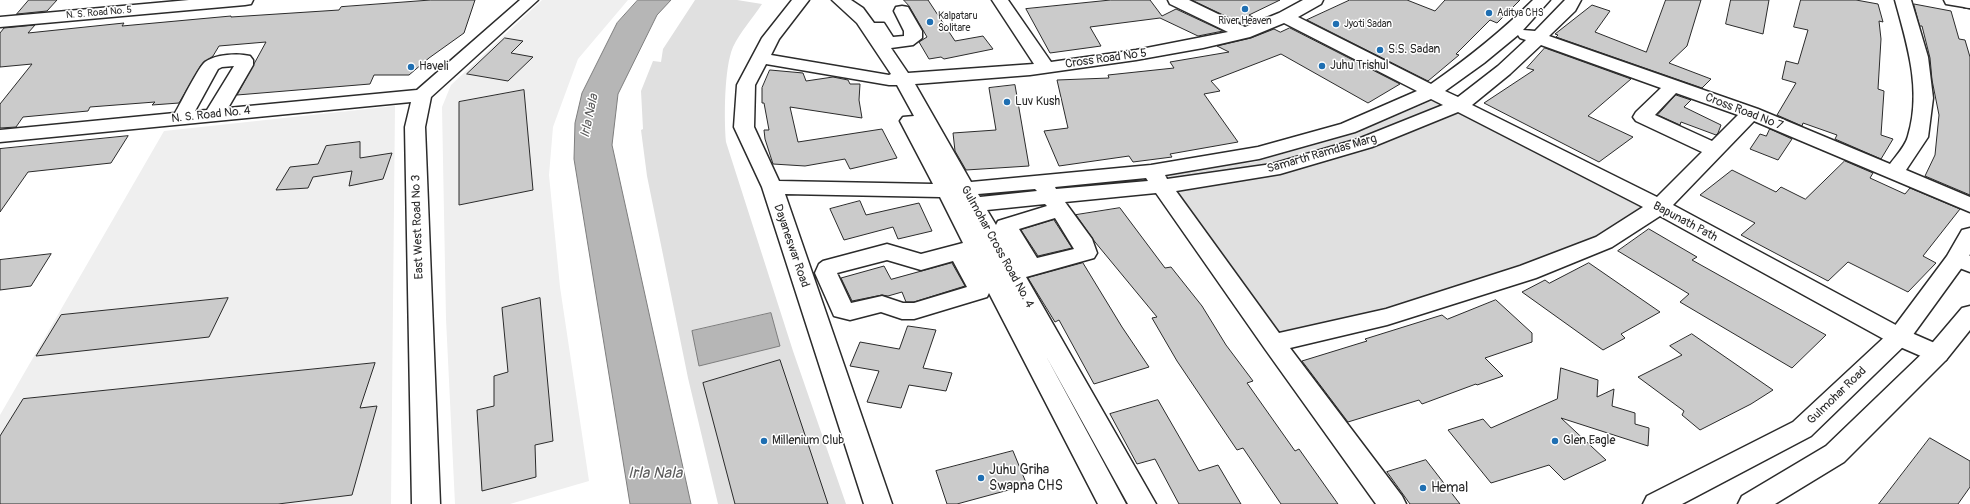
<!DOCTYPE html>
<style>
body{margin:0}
canvas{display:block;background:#fff}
</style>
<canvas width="1970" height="504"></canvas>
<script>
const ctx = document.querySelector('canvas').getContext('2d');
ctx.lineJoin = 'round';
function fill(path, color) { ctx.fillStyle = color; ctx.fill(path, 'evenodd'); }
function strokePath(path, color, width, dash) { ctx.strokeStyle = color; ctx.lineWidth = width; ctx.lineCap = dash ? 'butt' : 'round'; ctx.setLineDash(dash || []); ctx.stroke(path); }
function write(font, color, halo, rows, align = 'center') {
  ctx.font = font + ' Pangolin,sans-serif'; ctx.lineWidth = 3; ctx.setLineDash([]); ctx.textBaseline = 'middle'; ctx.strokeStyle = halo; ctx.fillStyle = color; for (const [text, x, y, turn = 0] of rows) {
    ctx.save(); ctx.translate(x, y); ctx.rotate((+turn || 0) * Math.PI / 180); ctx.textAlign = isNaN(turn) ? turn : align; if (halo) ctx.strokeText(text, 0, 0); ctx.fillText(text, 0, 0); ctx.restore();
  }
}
const built = new Path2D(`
 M542 0H628L578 59 553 127 549 175 560 287 589 481 510 504H455L446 319 442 107 451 85Z
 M395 106 391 504H0V415L164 131Z`);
const green = new Path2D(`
 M695 0H737L762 4C753 18 740 32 733 47 724 68 724 119 726 142L793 351 846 504H718L688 378 647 176 641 130 643 129 641 91 653 61 661 62 663 49Z
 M1443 96 1652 206 1590 243 1398 308 1276 339 1156 173 1254 162 1332 140 1384 121Z`);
const water = new Path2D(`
 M638 0H671L657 15 618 94 612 145 691 504H630L574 159 575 123 582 93 617 23Z
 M771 313 780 346 699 366 692 331Z`);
const building = new Path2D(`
 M29 0H57L47 11 17 14Z
 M431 0H475L464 33 429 58 409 75H374L370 84 237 95 266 42 219 46 213 56 201 65 179 103 152 105 155 102 90 107 88 111 23 117 16 127 0 128V104L32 64 0 67V33L4 28 35 25 28 33 124 23 122 26 231 16V17L339 10 341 7Z
 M904 0H928L955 41 983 36 993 49 944 59 941 57 929 59 919 42 927 37 909 6Z
 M1111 0H1150L1162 16 1176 9 1223 31 1198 36 1160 18 1090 27 1101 46 1050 53 1026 9Z
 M1192 0H1280L1249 15 1258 20 1245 25Z
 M1350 0H1407L1435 11 1445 0H1520L1497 23 1490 20 1456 54 1459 55 1428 81 1307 20Z
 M1666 0H1701L1687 46 1669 63 1711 79 1702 88 1556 37 1558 35 1555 34 1592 5 1610 11 1595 32 1646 52Z
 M1731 0H1769L1763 34 1726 24Z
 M1801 0H1856L1878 4 1883 22 1879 21 1881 39 1878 89 1884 91 1881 135 1893 139 1881 159 1835 139 1837 135 1803 123 1802 126 1777 115 1796 83 1782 79 1786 61 1798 64 1808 30 1794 27Z
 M1914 4 1951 11 1959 39 1965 40 1970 57V195L1925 176 1935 155 1939 115 1932 80 1930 58 1922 26H1920Z
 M1290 28 1400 84 1368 103 1281 54 1211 81 1220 91 1204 94 1238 142 1170 154 1172 157 1133 162 1129 156 1059 166 1044 131 1068 128 1057 80 1109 78 1108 75 1174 68 1170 62 1229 52 1217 46 1251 38 1274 29 1280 32Z
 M505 38 523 41 511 53 533 57 508 81 467 74Z
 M1545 48 1631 79 1588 116 1633 137 1599 162 1484 103 1534 70 1527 68Z
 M770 70 803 73 806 81 833 77 848 80 850 84H860L859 100 862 118 790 107 798 142 882 129 897 158 850 169 845 159 805 166 773 164 765 139 764 130H769L764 103H762V88Z
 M1015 85 1029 166 966 170 955 151 953 133 996 130 989 88Z
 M524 90 533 190 459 205V102Z
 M1676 95 1691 100 1684 107 1721 125 1718 133 1716 135 1681 122 1680 125 1658 115Z
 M1770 129 1792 139 1778 160 1750 149 1760 134 1766 136Z
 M128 136 111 163 28 172 0 212V149Z
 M360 142V158L392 153 383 179 349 186 352 171 313 177 308 188 276 190 290 167 318 164 326 146Z
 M1845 161 1873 173 1870 178 1905 194 1910 188 1960 209 1923 256 1936 263 1908 292 1848 262 1828 281 1741 235 1755 223 1700 195 1732 170 1776 192 1781 187 1805 199Z
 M860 201 866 215 919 203 932 231 898 239 893 227 844 240 830 209Z
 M1120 208 1165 268 1171 267 1202 306 1226 345 1253 381 1247 383 1295 451 1299 449 1338 504H1281L1243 448 1237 450 1177 361 1152 318 1157 317 1095 242 1076 215Z
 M1054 220 1072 248 1038 256 1021 230Z
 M1649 229 1697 257 1692 260 1826 335 1792 368 1680 302 1689 294 1618 251Z
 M51 254 31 286 0 290V260Z
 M952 263 965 286 914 302H906L902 292 888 296 882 295 852 301 841 278 884 266 891 279Z
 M1083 263 1122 327 1149 367 1094 384 1059 320 1055 322 1028 278Z
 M1589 263 1660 312 1621 334 1625 338 1603 350 1522 292 1545 280 1549 283Z
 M228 298 209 337 36 356 61 315Z
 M540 298 553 441 535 445 536 477 482 491 477 410 494 406V376L508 372 502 308Z
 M1496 300 1532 333V342L1485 358 1503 376 1477 385 1476 384 1422 404 1419 400 1348 422 1302 361 1367 341 1365 339 1442 315 1447 319Z
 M908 326 936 330 923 368 952 373 946 391 909 385 901 408 867 402 879 371 850 366 860 342 899 349Z
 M1692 334 1773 390 1751 404 1700 430 1682 415 1684 411 1638 377 1682 355 1670 346Z
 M780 360 828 504H735L703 383Z
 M375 363 360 408 377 406 352 495 278 504H0V436L23 399Z
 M1561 368 1598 380 1597 397 1614 389 1612 406 1635 413V424L1649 428 1648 446 1561 418 1606 460 1564 480 1549 465 1491 483 1448 430 1483 419 1491 428 1557 399Z
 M1158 400 1199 471 1218 465 1241 504H1179L1155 459 1137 464 1110 414Z
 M1930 438 1970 461V487L1958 504H1879Z
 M1013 451 1027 485 957 504H947L936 471Z
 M1426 460 1460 504H1410L1387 472Z`);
const minor = new Path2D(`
 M189 0H253L251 4 245 5 0 27V17Z
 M520 0H538L431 97 425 127 440 504H412L405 127 411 102 0 142V130L175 113C181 103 198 68 205 62 215 54 239 53 250 56L253 60V65L228 108 417 90ZM234 66 207 110 195 111 218 69 222 67Z
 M792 0H809L779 39 771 55 889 75 891 74 857 23 832 0H851L863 8 874 23H884L893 37 904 36V31L894 11 896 7 902 6 908 7 922 31V38L913 45 891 48 908 73 1034 64 992 0H1008L1051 62 1136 50 1228 32 1170 4 1168 0H1189L1245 27 1279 13 1303 0H1323L1321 4 1298 17 1431 84C1468 58 1501 32 1533 0H1550L1523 30 1535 31 1565 0H1581L1575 11 1549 36 1758 109 1890 164C1896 156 1906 145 1908 136 1922 90 1907 44 1895 0H1911L1928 57 1933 98 1928 137 1906 170 1970 197V212L1754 121 1673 205 1907 331 1946 348 1949 354 1946 360 1937 363 1891 343 1660 216 1612 247 1536 278 1387 325 1290 348 1402 496 1406 504H1376L1265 349 1156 193 1065 202 1092 239 1097 253 1094 258 1026 277 1156 504H1128L1046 356 1126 504H1098L989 293 987 297 914 319H902L881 312 850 320 834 316 815 273 819 264 823 261 887 244 921 254 963 243 940 197 785 194 892 504H864L762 187 734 127 737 85 762 38ZM1284 23 1417 91 1341 124 1258 147 1151 165 971 182 915 84 1030 75 1136 60 1203 48 1250 37ZM1518 35 1520 38 1526 40 1498 66 1458 97 1445 91 1484 63ZM1541 45 1661 88 1636 112 1633 117 1636 121 1702 152 1657 197 1472 105 1510 74ZM766 64 889 85H897L914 116 903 117 900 121 933 184 779 181 754 127 755 85ZM1676 93 1738 115 1712 141 1655 115ZM1431 99 1443 105 1358 139 1272 164 1167 179 1165 175 1259 159 1355 132ZM1458 112 1643 207 1596 237 1520 266 1386 309 1279 333 1176 191 1280 174 1372 147ZM1146 178 1148 181 1056 189 1055 187ZM1035 189 1037 191 980 197 978 194ZM1045 204 1047 206 998 221 996 225 987 210ZM1055 218 1074 249 1037 258 1019 229ZM887 260 921 270 953 261 967 287 914 303H903L882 296 851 303 837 273Z
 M1944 0H1970V8L1946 4Z
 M1957 251 1970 256V272L1949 264 1946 259 1949 254Z`);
const major = new Path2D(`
 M1960 0H1970V8L1964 7Z
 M1970 228V254L1968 259 1907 343 1811 436 1682 504H1643L1647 496 1793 422 1891 331 1947 256 1962 230Z
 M1970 306V330L1946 360 1844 462 1775 504H1738L1742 496 1826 446 1928 348 1962 308Z`);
const markers = [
 [1245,9,4,"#1f6fb2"],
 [1489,13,4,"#1f6fb2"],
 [930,22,4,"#1f6fb2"],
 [1336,24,4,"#1f6fb2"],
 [1380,50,4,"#1f6fb2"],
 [1322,66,4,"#1f6fb2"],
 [411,67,4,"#1f6fb2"],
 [1007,102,4,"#1f6fb2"],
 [764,441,4,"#1f6fb2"],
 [1555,441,4,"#1f6fb2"],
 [981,478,4,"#1f6fb2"],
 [1423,488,4,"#1f6fb2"]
];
const farStreetnames = [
 ["N. S. Road No. 5",99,13,-5]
];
const farPoinames = [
 ["Aditya CHS",1497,13],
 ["Kalpataru",938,16],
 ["Solitare",938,28],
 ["River Heaven",1245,21,"center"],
 ["Jyoti Sadan",1344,24]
];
const poiNames = [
 ["S.S. Sadan",1388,50],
 ["Juhu Trishul",1330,66],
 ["Haveli",419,67],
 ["Luv Kush",1015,102],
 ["Millenium Club",772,441],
 ["Glen Eagle",1563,441]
];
const streetNames = [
 ["Cross Road No 5",1106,59,-8],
 ["Cross Road No 7",1744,112,21],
 ["N. S. Road No. 4",211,115,-6],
 ["Samarth Ramdas Marg",1322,154,-16],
 ["Bapunath Path",1685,222,28],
 ["East West Road No 3",418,227,-92],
 ["Dayaneswar Road",791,246,71],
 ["Gulmohar Cross Road No. 4",997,247,61],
 ["Gulmohar Road",1837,396,-44]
];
const waterNames = [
 ["Irla Nala",590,116,-78]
];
const nearPoinames = [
 ["Juhu Griha",989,470],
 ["Swapna CHS",989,486],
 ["Hemal",1431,488]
];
const nearWaternames = [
 ["Irla Nala",655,474]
];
fill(built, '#efefef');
fill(green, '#e0e0e0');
fill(water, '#b6b6b6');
strokePath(water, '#7e7e7e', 1);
fill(building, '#cbcbcb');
strokePath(building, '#2b2b2b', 1);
strokePath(minor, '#2b2b2b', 3);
strokePath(major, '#2b2b2b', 3);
fill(minor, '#fff');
fill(major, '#fff');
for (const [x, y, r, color] of markers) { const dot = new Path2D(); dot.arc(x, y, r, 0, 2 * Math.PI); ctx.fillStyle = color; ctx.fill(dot); strokePath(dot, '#fff', 1.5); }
write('10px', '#2b2b2b', '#fff', farStreetnames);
write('10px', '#2b2b2b', '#fff', farPoinames, 'left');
write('12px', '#2b2b2b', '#fff', poiNames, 'left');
write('12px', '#2b2b2b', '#fff', streetNames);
write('italic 13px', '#5c5c5c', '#fff', waterNames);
write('14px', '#2b2b2b', '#fff', nearPoinames, 'left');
write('italic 16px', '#5c5c5c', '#fff', nearWaternames);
</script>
